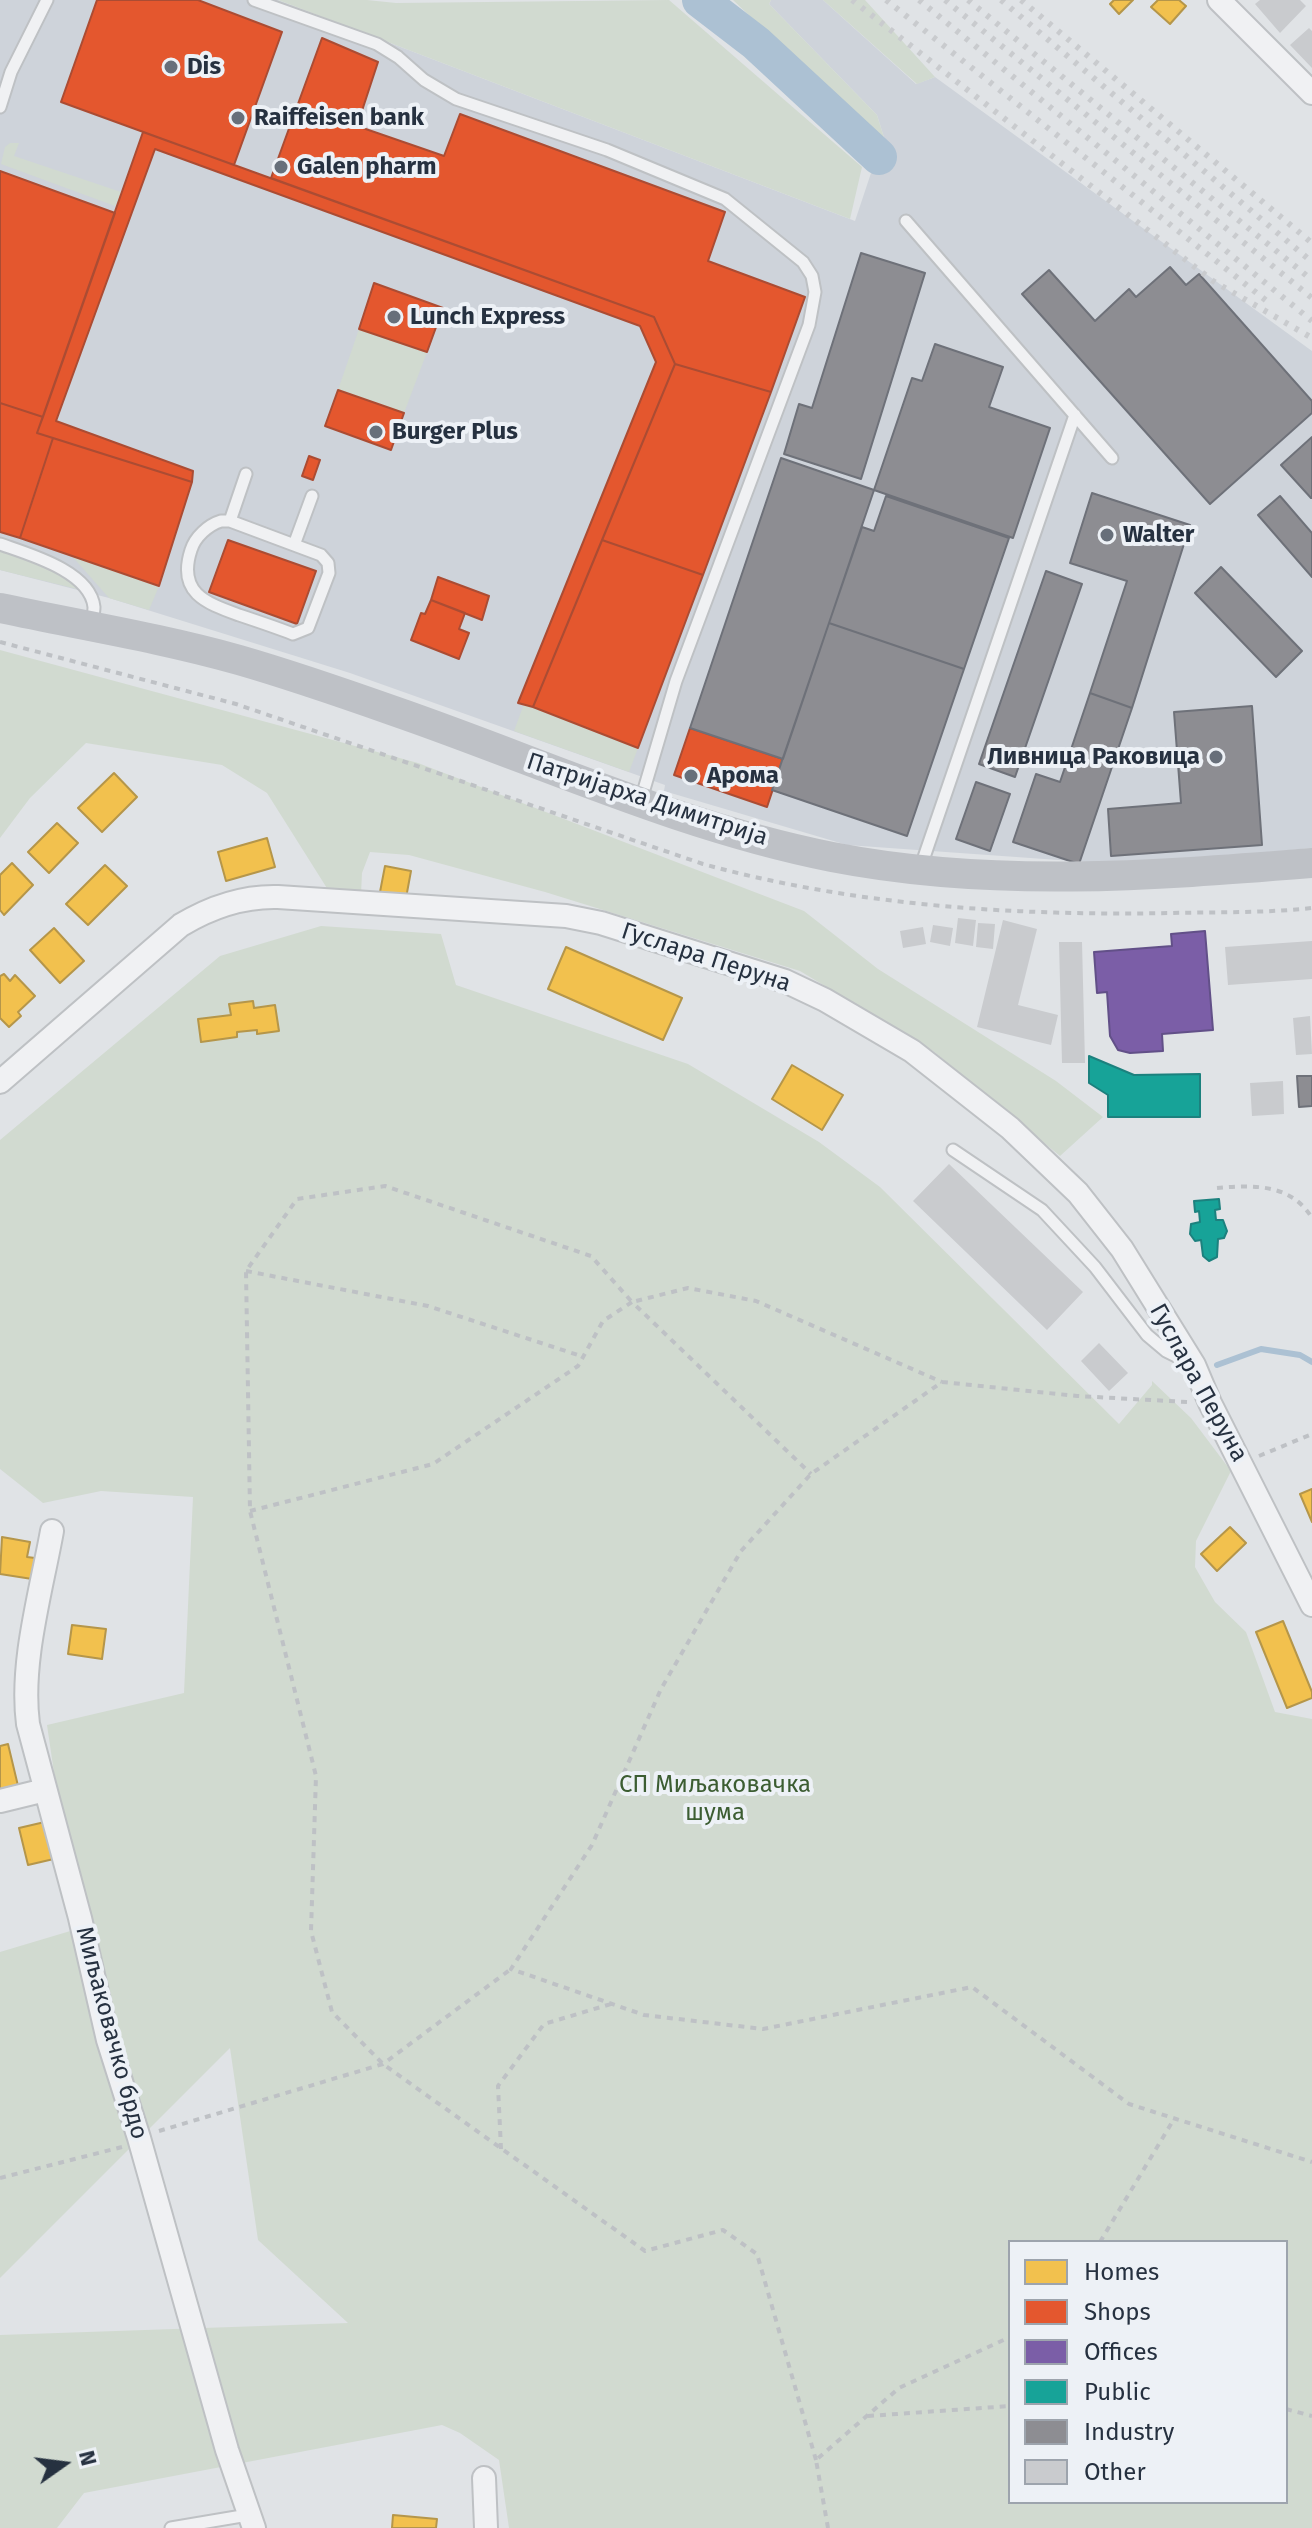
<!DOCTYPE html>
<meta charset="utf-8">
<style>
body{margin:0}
#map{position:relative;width:1312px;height:2528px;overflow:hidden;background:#e0e3e6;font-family:"Fira Sans",sans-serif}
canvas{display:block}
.legend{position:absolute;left:1008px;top:2240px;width:280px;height:264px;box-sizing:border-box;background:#edf1f6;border:2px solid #9da4ad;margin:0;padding:10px 14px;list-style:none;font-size:24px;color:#263140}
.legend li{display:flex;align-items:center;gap:16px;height:40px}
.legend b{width:40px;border:2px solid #9da4ad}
.north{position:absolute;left:24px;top:2424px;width:80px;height:80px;-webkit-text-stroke:6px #edf1f6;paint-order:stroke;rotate:76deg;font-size:22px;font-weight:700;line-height:32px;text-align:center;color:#263140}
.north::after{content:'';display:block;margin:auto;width:28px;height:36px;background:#263140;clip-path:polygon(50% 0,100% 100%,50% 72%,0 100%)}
</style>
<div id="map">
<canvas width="1312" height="2528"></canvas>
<ul class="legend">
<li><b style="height:22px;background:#f2c14e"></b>Homes</li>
<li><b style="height:22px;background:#e4572e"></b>Shops</li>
<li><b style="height:22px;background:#7b5ea7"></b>Offices</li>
<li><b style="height:22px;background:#17a398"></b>Public</li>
<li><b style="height:22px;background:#8d8d92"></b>Industry</li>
<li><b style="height:22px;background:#c9cbce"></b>Other</li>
</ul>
<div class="north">N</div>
</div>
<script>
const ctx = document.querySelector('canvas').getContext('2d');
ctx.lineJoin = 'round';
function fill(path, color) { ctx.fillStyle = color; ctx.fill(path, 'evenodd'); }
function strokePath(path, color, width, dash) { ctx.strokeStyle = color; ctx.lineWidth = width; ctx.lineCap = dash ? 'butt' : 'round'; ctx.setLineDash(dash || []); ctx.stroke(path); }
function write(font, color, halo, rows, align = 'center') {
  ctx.font = font + ' "Fira Sans",sans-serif'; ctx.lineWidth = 8; ctx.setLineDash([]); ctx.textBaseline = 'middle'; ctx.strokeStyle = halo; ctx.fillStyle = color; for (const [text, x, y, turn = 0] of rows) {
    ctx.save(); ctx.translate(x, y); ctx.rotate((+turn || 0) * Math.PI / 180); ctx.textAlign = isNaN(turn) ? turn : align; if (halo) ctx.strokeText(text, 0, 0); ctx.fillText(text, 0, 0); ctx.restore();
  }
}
const built = new Path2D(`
 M0 0H278L855 221 873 167 887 147 877 115 769 4 771 0H823L916 84 935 77 1312 351V848L1129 865 847 845 664 791 665 785 350 673 109 598 0 570Z`);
const green = new Path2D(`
 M278 0H367L396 3 669 0 862 167 850 219Z
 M733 0H771L769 4 877 115 887 147Z
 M823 0H865L935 77 917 84Z
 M10 143H19L14 156 121 192 115 206 1 164 5 147Z
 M359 329 427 352 404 413 338 390Z
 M0 550 61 573 77 589 0 570Z
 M71 555 159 586 149 610 109 598Z
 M0 650 418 763 804 911 878 969 1056 1081 1103 1117 1060 1156 933 1051 800 971 545 892 409 855 370 852 362 873 361 894 330 893 267 793 222 765 86 743 30 798 0 838Z
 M524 704 638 748 629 772 514 731Z
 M321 926 441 934 456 985 688 1064 819 1142 880 1187 1119 1424 1152 1385V1381L1191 1418 1231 1471 1196 1541 1195 1567 1215 1602 1246 1632 1275 1712 1312 1719V2528H509L499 2460 460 2433 442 2425 84 2493 57 2528H0V2335L348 2323 258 2240 230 2048 0 2278V1952L77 1929 47 1725 184 1693 193 1497 101 1491 43 1503 0 1469V1140L220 956ZM1010 2242H1286V2502H1010Z`);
const homes = new Path2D(`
 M1114 0H1133L1119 14 1110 4Z
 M1158 0H1179L1186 6 1170 24 1151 7Z
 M114 773 137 797 102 832 78 808Z
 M57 823 78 843 49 873 28 852Z
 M267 838 275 867 226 881 218 852Z
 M12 863 33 885 4 915 0 910V875Z
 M105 865 127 886 88 925 66 904Z
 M385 866 411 871 406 898 380 892Z
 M54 928 84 961 60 983 30 950Z
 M566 947 682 998 663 1040 548 989Z
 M4 974 10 981 15 975 35 996 18 1012 21 1016 9 1027 0 1018V976Z
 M253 1001 254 1008 275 1005 279 1031 257 1034V1030L237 1032V1037L201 1042 198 1019 231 1015 229 1004Z
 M792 1065 843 1095 822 1130 772 1099Z
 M1312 1489V1522L1300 1494Z
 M1230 1527 1246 1543 1217 1571 1201 1554Z
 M2 1537 30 1542 27 1557 35 1558 32 1579 0 1574Z
 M1283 1621 1312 1692V1698L1287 1708 1256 1632Z
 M72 1625 106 1629 102 1659 68 1654Z
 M8 1744 19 1790 0 1794V1746Z
 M49 1821 58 1858 28 1865 19 1828Z
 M393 2515 437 2519 436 2528H392Z`);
const shops = new Path2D(`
 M97 0H198L282 32 234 165 61 102Z
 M322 38 378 62 357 126 444 156 460 114 725 212 708 261 805 297 771 392 675 364 654 317 271 178Z
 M143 132 654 317 675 364 533 707 518 703 656 362 640 326 155 149 56 421 193 471 192 482 37 433Z
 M0 171 115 213 43 417 0 403Z
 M374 283 443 308 427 352 359 329Z
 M675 364 771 392 703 575 602 540Z
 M338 390 404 413 391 450 325 426Z
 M0 403 43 417 37 433 53 438 20 538 0 532Z
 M53 438 192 482 159 586 20 538Z
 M309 456 320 460 313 480 302 476Z
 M228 540 316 571 297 624 209 592Z
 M602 540 703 575 638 748 533 707Z
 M438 577 489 596 482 620 431 600Z
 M431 600 465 613 459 629 469 633 459 659 411 640 421 613 425 614Z
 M690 728 783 759 767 807 674 775Z`);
const offices = new Path2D(`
 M1205 931 1213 1030 1162 1034 1163 1051 1130 1053 1118 1050 1110 1036 1107 992 1097 993 1094 952 1172 946 1171 934Z`);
const public = new Path2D(`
 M1089 1056 1134 1075 1200 1074V1117H1108V1095L1089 1083Z
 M1219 1199 1220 1209 1215 1210 1216 1220H1223L1227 1231 1224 1238 1218 1239 1217 1257 1209 1261 1203 1256 1201 1240 1195 1241 1190 1234 1191 1224 1200 1222 1199 1211 1195 1212 1194 1201Z`);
const industry = new Path2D(`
 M861 253 925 273 861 479 784 454 799 404 812 408Z
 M1170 267 1186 285 1199 274 1312 401V413L1210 504 1022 294 1049 270 1095 321 1129 289 1136 297Z
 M935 344 1003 367 989 407 1050 428 1013 538 874 490 912 378 922 381Z
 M1312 437V498H1311L1281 465Z
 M781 458 874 490 783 759 690 728Z
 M1092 493 1190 525 1132 708 1090 693 1127 581 1070 563Z
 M886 496 1009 538 964 669 829 623 862 527 874 531Z
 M1280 496 1312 533V577L1258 515Z
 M1221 567 1302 651 1276 677 1195 593Z
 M1046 571 1082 584 1015 777 979 764Z
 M829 623 964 669 907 836 772 790Z
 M1090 693 1132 708 1079 864 1013 842 1036 774 1060 782Z
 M1252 706 1262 845 1111 856 1108 809 1181 803 1174 712Z
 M976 782 1010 794 990 851 956 839Z
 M1297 1076H1312V1106L1299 1107Z`);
const stream = new Path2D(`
 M1217 1365 1261 1349 1300 1355 1312 1362`);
const river = new Path2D(`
 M700 0 756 43 879 157`);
const building = new Path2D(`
 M1260 0H1300L1306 6 1280 33 1255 4Z
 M1309 28 1312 31V68L1290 45Z
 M958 918 976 920 973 946 955 943Z
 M1003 920 1037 929 1018 1005 1058 1015 1051 1045 977 1027Z
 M978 923 995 924 993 949 976 947Z
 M933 925 953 928 950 946 930 942Z
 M923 927 926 944 903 948 900 931Z
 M1312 941V979L1228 985 1225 947Z
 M1059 942H1082L1085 1063H1062Z
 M1310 1016 1312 1054 1296 1055 1293 1018Z
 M1283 1081 1284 1114 1252 1116 1250 1083Z
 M949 1164 1083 1292 1047 1330 913 1201Z
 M1099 1343 1128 1373 1109 1391 1081 1361Z`);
const path = new Path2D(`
 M0 642 236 704 703 864C856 906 1015 916 1172 913 1219 912 1266 913 1312 908
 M1217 1188C1252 1185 1291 1183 1312 1218
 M246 1271 428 1306 584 1357
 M1187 1402 1077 1396 942 1382 811 1474 741 1551 661 1689 592 1845 511 1969 644 2015 763 2029 972 1987 1129 2104 1312 2162
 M1259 1456 1312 1434
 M250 1511 433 1464 578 1366 603 1321 632 1302 811 1474
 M159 2131 383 2064 511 1969
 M501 2149 498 2086 544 2024 611 2004
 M0 2178 122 2147
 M1100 2242 1174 2119
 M1286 2409 1312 2416
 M868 2416 1010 2406
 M816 2460 757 2254 723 2230 645 2251 383 2064 332 2012 311 1931 316 1776 250 1511 246 1271 297 1199 385 1186 591 1256 632 1302 688 1288 756 1301 942 1382
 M828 2528 816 2460 899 2388 1010 2337`);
const lane = new Path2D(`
 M254 0 377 44 398 57 424 80 456 99 607 150 725 199 803 262 812 276 815 292 809 325 676 681 640 803
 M0 107 11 72 47 0
 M906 221 1112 458
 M221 521H230L321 555 328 563 329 573 308 628 293 634C275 627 257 621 239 615 206 603 177 593 191 550 195 537 208 525 221 521Z
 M230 521 246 474
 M0 544C28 554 90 571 94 607 94 613 92 620 92 626
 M294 545 312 496
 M920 869 1075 415
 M953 1150 1042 1210 1095 1267 1147 1335 1166 1351 1186 1361
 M171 2528 248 2515`);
const street = new Path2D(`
 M1219 0 1312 93
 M0 1082 181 925C211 907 244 896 278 897L566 916 601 923 785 981 825 1000 912 1051 1010 1128 1078 1193 1122 1249 1194 1365 1210 1403 1312 1605
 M52 1531C41 1592 20 1663 28 1724L80 1918 108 2040 139 2138 227 2450 254 2528
 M0 1801 45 1790
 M484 2478 486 2528`);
const secondary = new Path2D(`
 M0 608C80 625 161 638 239 660 291 675 343 693 394 711 539 761 680 827 832 857 991 888 1151 876 1312 863`);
const rail = new Path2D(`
 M852 0 1213 281 1312 338
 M886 0 1268 302
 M919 0 1312 321
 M945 0 1312 298
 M968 0 1312 280
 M1001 0 1312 262
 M1021 0 1312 243`);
const markers = [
 [171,67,8,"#676f7a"],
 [238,118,8,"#676f7a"],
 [281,167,8,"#676f7a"],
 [394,317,8,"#676f7a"],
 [376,432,8,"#676f7a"],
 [1107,535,8,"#676f7a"],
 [1216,757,8,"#676f7a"],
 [691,776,8,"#676f7a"]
];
const poiNames = [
 ["Dis",187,67],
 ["Raiffeisen bank",254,118],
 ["Galen pharm",297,167],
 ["Lunch Express",410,317],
 ["Burger Plus",392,432],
 ["Walter",1123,535],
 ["Ливница Раковица",1200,757,"right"],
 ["Арома",707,776]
];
const streetNames = [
 ["Патријарха Димитрија",647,800,18],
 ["Гуслара Перуна",706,958,18],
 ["Гуслара Перуна",1198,1383,61],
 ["Миљаковачко брдо",111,2033,75]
];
const parkNames = [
 ["СП Миљаковачка",715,1785],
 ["шума",715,1813]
];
fill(built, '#ced3da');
fill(green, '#d1dad0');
fill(homes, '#f2c14e');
strokePath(homes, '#b5964a', 2);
fill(shops, '#e4572e');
strokePath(shops, '#ab4c33', 2);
fill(offices, '#7b5ea7');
strokePath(offices, '#625088', 2);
fill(public, '#17a398');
strokePath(public, '#1c817e', 2);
fill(industry, '#8d8d92');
strokePath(industry, '#6e7179', 2);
strokePath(stream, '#acc1d3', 6);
strokePath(river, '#acc1d3', 36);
fill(building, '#c9cbce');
strokePath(lane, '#bec1c4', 15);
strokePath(street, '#bec1c4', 26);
strokePath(path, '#bec1c5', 4, [6, 6]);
strokePath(lane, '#f0f1f3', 11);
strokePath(street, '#f0f1f3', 22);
strokePath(secondary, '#bec1c6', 30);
strokePath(rail, '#c9cbce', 6, [4, 8]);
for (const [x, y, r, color] of markers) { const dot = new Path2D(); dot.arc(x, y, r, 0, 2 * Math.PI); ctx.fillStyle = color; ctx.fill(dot); strokePath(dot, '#edf1f6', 3); }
write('bold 24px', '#263140', '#edf1f6', poiNames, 'left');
write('24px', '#263140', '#edf1f6', streetNames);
write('24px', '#3c5d32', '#edf1f6', parkNames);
</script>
